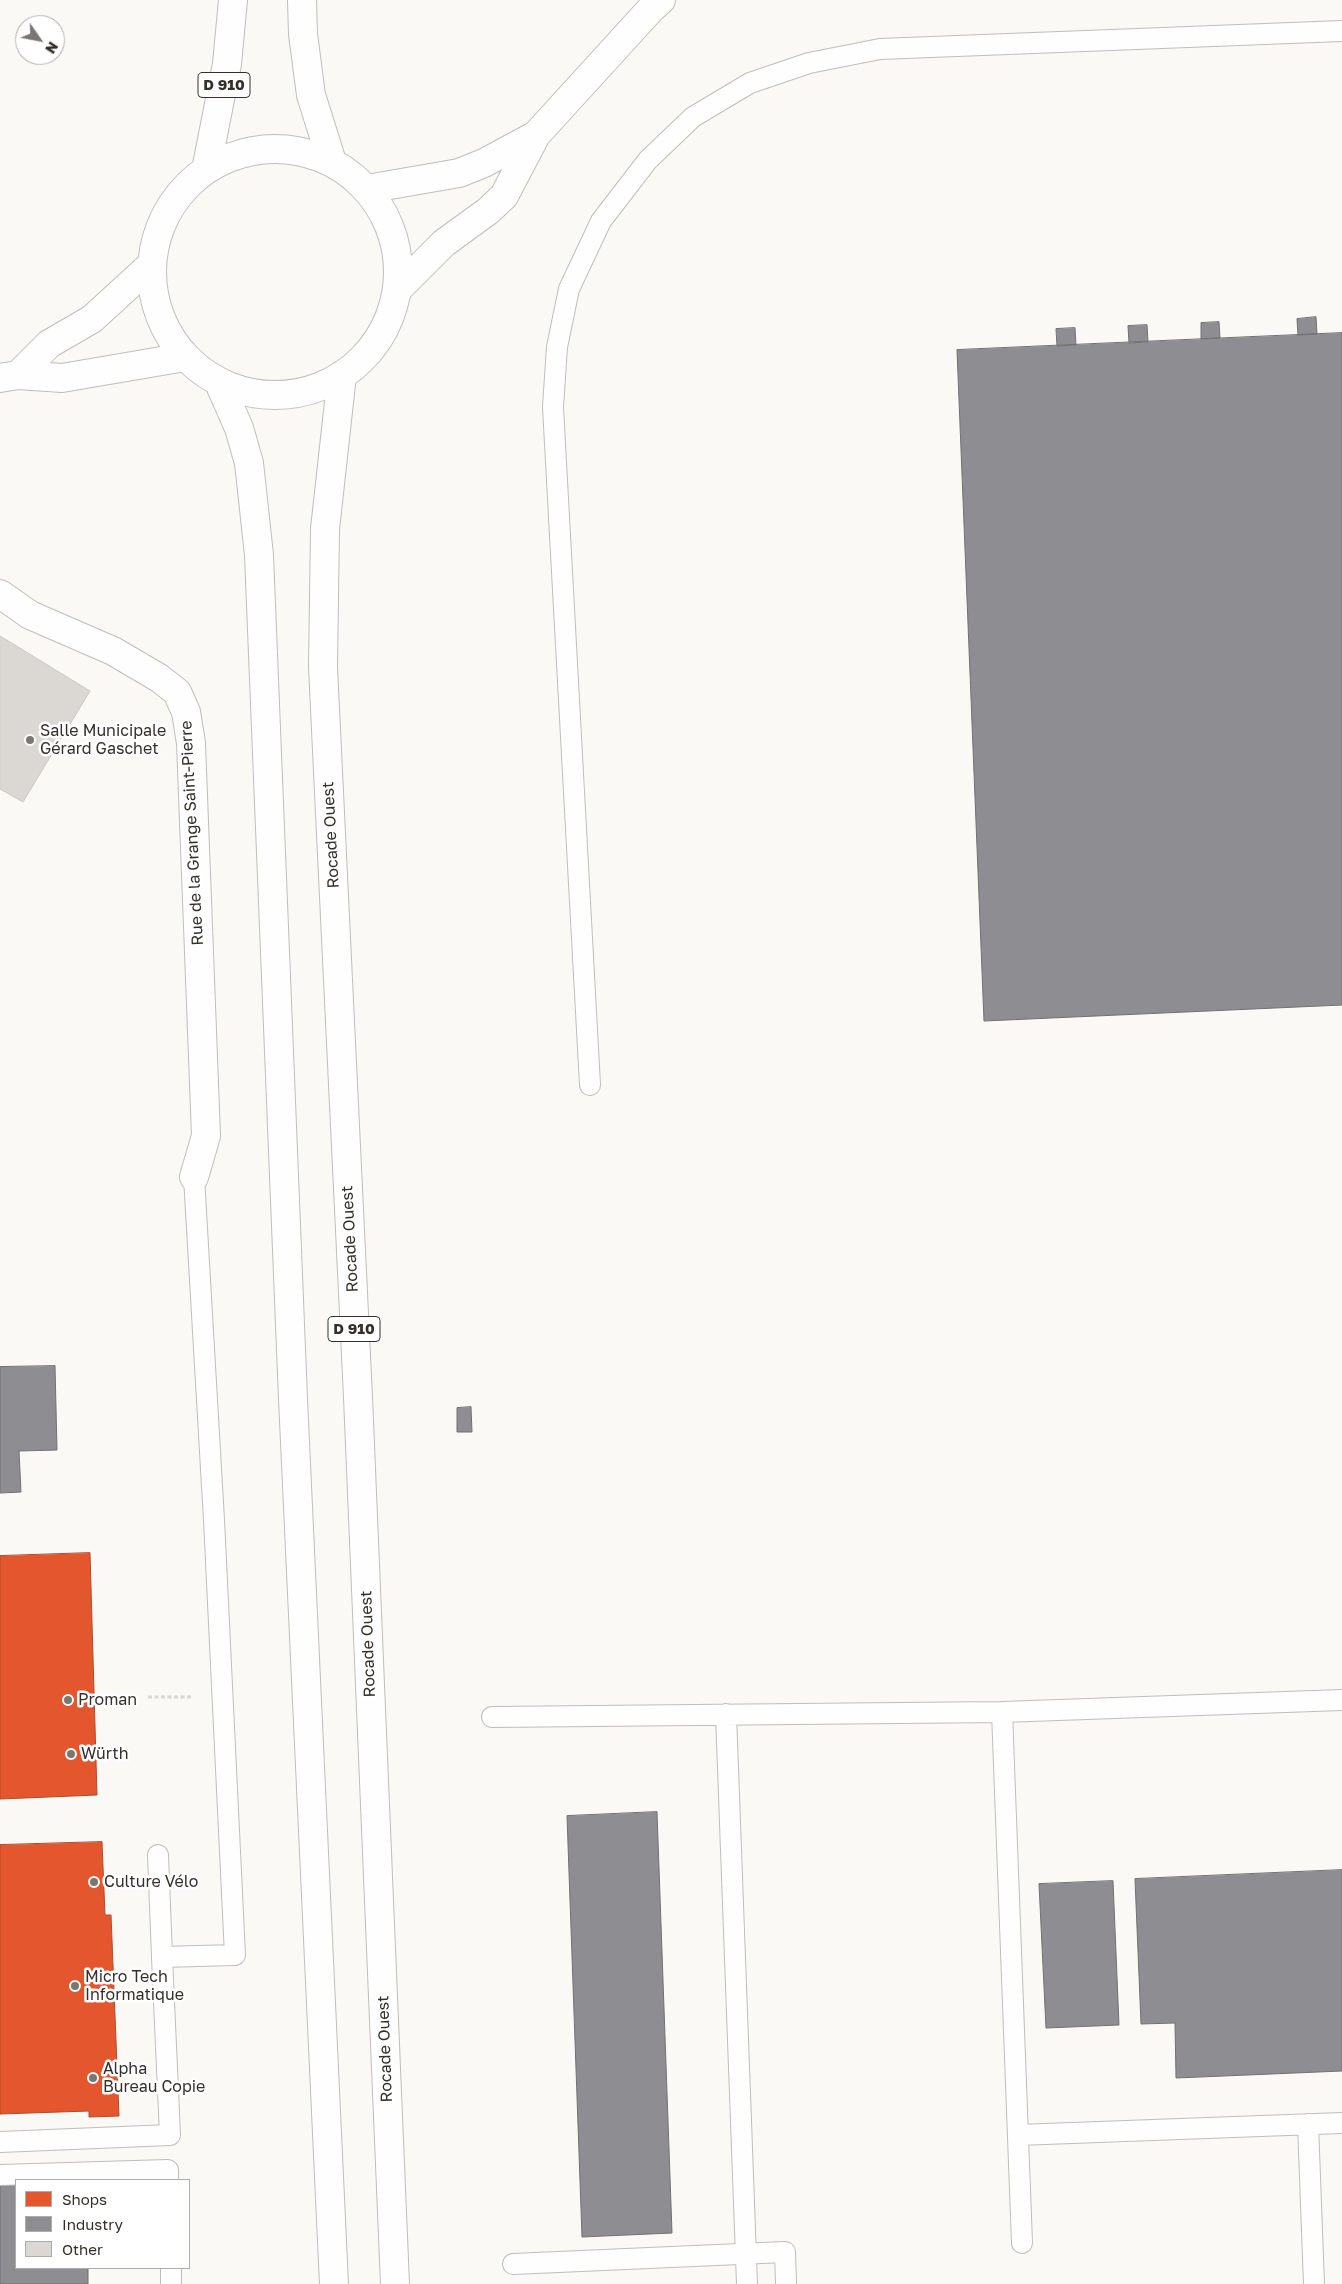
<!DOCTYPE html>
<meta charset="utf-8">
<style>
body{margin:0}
#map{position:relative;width:1342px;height:2284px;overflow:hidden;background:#fbf9f5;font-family:"Golos Text",sans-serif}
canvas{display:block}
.legend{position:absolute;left:15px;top:2179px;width:175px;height:90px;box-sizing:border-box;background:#fff;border:1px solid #aeaca9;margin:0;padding:6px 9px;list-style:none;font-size:15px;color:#342f28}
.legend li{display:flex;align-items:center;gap:10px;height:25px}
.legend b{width:25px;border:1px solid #aeaca9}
.north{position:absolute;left:15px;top:15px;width:50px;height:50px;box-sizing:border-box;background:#fff;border:1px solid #aeaca9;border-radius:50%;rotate:123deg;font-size:14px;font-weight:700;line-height:20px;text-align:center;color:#342f28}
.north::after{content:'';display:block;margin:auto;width:18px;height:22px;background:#7a7670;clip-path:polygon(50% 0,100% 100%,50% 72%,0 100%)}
</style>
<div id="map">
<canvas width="1342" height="2284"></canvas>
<ul class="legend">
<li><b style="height:14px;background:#e4572e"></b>Shops</li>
<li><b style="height:14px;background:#8d8d92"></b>Industry</li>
<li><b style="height:14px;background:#dbd7d2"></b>Other</li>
</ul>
<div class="north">N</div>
</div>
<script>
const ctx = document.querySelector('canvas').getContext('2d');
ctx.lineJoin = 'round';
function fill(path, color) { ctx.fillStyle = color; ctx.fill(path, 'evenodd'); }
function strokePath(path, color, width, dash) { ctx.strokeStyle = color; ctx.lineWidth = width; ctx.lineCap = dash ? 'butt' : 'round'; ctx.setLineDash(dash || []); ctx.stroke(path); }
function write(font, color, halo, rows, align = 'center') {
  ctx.font = font + ' "Golos Text",sans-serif'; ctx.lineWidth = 5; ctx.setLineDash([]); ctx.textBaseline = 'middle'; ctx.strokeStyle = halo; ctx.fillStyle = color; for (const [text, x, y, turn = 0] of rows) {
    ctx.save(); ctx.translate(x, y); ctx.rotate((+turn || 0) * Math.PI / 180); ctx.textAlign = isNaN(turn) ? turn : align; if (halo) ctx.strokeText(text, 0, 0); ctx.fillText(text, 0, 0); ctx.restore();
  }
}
const shops = new Path2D(`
 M90 1553 97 1795 0 1799V1556Z
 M102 1842 105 1915H111L119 2116 89 2117V2111L0 2114V1845Z`);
const industry = new Path2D(`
 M1316 317 1317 334 1298 335 1297 319Z
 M1219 322 1220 338 1201 339V323Z
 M1147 325 1148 342 1129 343 1128 326Z
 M1075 328 1076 345 1057 346 1056 329Z
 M1342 333V1005L984 1021 957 350Z
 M55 1366 57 1450 19 1451 21 1492 0 1493V1367Z
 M471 1407 472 1432H457V1408Z
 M657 1812 672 2233 582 2237 567 1816Z
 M1342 1870V2071L1176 2078 1175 2023 1141 2024 1135 1879Z
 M1113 1881 1119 2025 1046 2028 1039 1884Z
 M16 2184V2268H88V2284H0V2185Z`);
const building = new Path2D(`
 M0 636 90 691 23 802 0 789Z`);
const path = new Path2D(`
 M148 1697H193`);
const lane = new Path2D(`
 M590 1085 553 407 557 347 569 289 601 221 648 160 693 117 750 83 809 63 880 49 1342 31
 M1002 1712 1022 2243
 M726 1714 747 2284
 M492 1717 1002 1712 1342 1700
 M158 1855 162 1957
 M1308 2124 1314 2284
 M1018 2135 1342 2123
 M0 2142 170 2135 162 1957 235 1955 214 1520 194 1177
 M0 2175 168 2170V2180
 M513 2264 785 2252 786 2284
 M171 2268V2284`);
const street = new Path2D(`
 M367 189 459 173 484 163 536 135
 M397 290 444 243 488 211 504 196 536 135 650 10 661 0
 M18 375 49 344 92 319 151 265
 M0 378 18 375 62 378 185 357
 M0 594 30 615 113 651 159 678 177 692 186 712 191 743 206 1136 194 1177`);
const primary = new Path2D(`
 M302 0 303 34 311 95 332 162
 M152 272a123 123 0 1 1 246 0a123 123 0 1 1-246 0Z
 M206 170 227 64 233 0
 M342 375 325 529 323 667 358 1397 395 2284
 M219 383 239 428 249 463 259 555 293 1399 334 2284`);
const markers = [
 [30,740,5,"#7a7670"],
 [68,1700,5,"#7a7670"],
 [71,1754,5,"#7a7670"],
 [94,1882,5,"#7a7670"],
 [75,1986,5,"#7a7670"],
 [93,2078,5,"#7a7670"]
];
const shields = [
 [224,85,52],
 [354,1329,52]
];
const shieldNames = [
 ["D 910",224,85],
 ["D 910",354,1329]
];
const poiNames = [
 ["Salle Municipale",40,731],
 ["Gérard Gaschet",40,749],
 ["Proman",78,1700],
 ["Würth",81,1754],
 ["Culture Vélo",104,1882],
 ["Micro Tech",85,1977],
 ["Informatique",85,1995],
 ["Alpha",103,2069],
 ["Bureau Copie",103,2087]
];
const streetNames = [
 ["Rue de la Grange Saint-Pierre",192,833,-93],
 ["Rocade Ouest",331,835,-93],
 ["Rocade Ouest",350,1239,-93],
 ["Rocade Ouest",368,1644,-92],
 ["Rocade Ouest",385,2049,-92]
];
fill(shops, '#e4572e');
strokePath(shops, '#af4b2c', 1);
fill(industry, '#8d8d92');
strokePath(industry, '#727172', 1);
fill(building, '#dbd7d2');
strokePath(building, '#ccc8c3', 1);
strokePath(lane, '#c1beb8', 22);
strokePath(street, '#c1beb8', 30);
strokePath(primary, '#c1beb8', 30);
strokePath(path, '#d7d7d6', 3, [4, 2.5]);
strokePath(lane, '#fefefe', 20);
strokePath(street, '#fefefe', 28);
strokePath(primary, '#fefefe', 28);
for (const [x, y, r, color] of markers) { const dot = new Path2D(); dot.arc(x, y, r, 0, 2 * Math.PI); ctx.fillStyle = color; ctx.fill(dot); strokePath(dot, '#fff', 2); }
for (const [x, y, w] of shields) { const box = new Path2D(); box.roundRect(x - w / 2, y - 12.5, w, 25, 4); ctx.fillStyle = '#fff'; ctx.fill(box); strokePath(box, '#342f28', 1); }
write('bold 15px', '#342f28', null, shieldNames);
write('16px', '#342f28', '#fff', poiNames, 'left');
write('16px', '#342f28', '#fff', streetNames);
</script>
